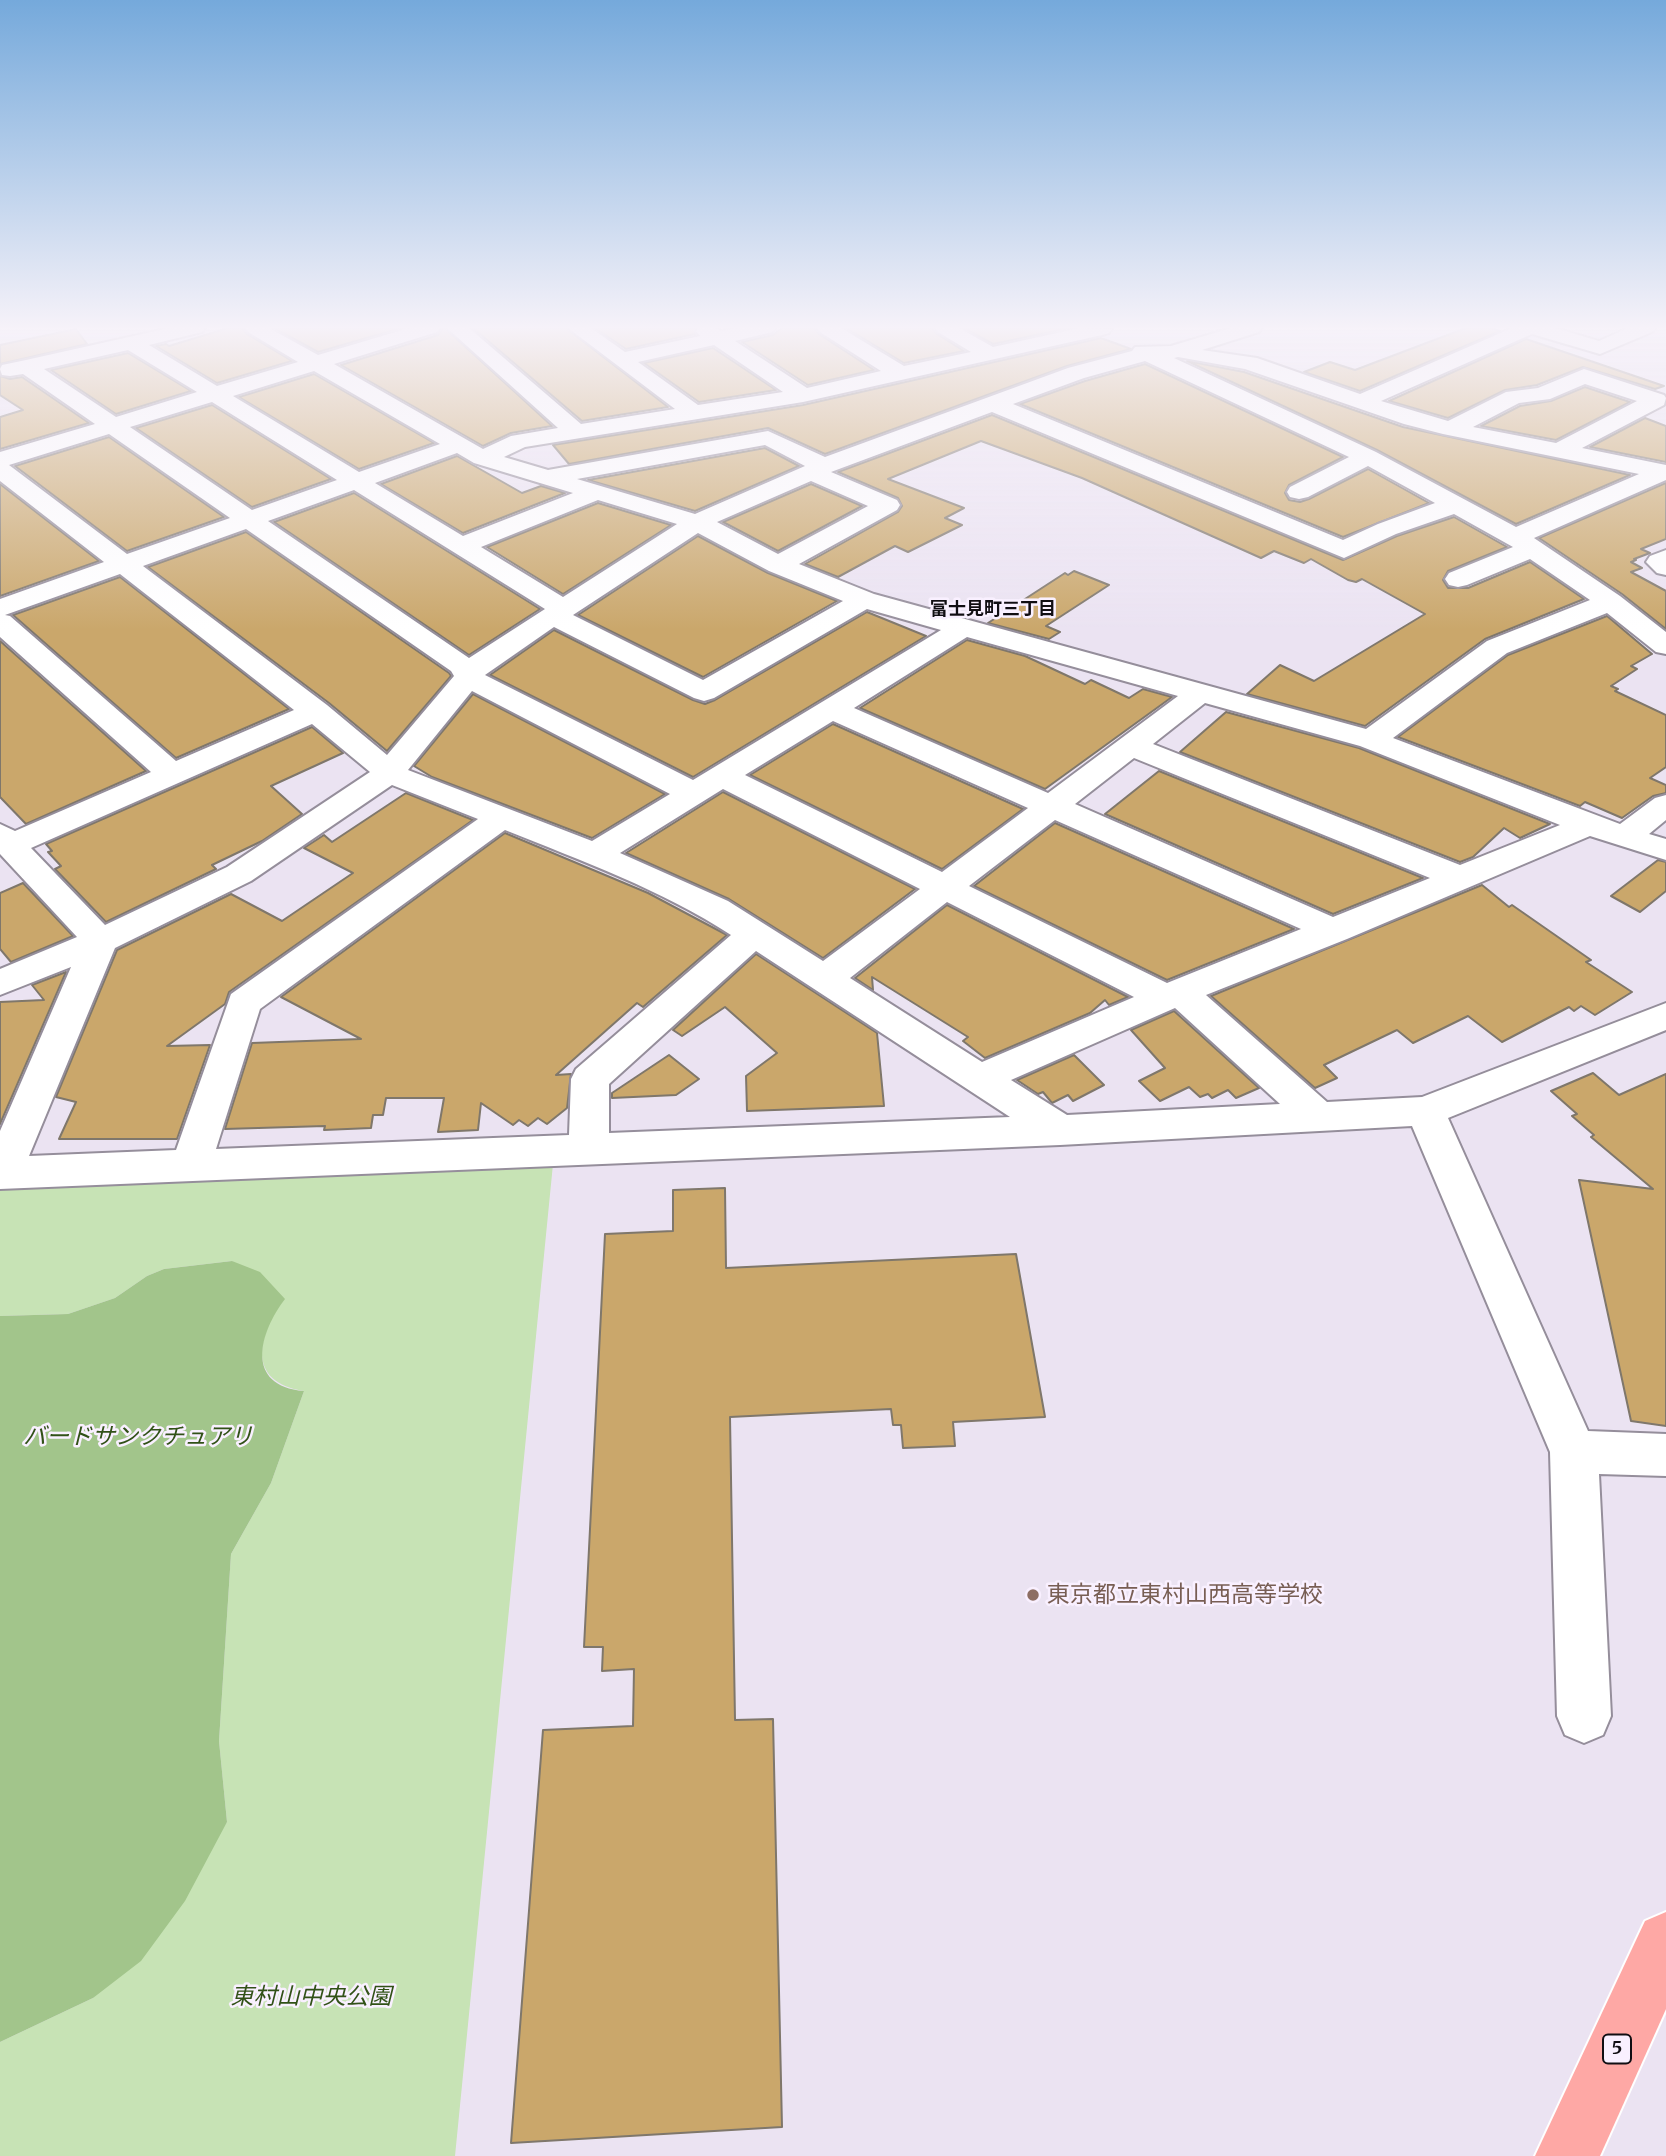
<!DOCTYPE html>
<meta charset="utf-8">
<style>
body{margin:0}
canvas{display:block;background:#ebe3f2}
</style>
<canvas width="1666" height="2156"></canvas>
<script>
const ctx = document.querySelector('canvas').getContext('2d');
ctx.lineJoin = 'round';
function fill(path, color) { ctx.fillStyle = color; ctx.fill(path, 'evenodd'); }
function strokePath(path, color, width, dash) { ctx.strokeStyle = color; ctx.lineWidth = width; ctx.lineCap = dash ? 'butt' : 'round'; ctx.setLineDash(dash || []); ctx.stroke(path); }
function write(font, color, halo, rows, align = 'center') {
  ctx.font = font + ' Merriweather,"Noto Sans JP",serif'; ctx.lineWidth = 5; ctx.setLineDash([]); ctx.textBaseline = 'middle'; ctx.strokeStyle = halo; ctx.fillStyle = color; for (const [text, x, y, turn = 0] of rows) {
    ctx.save(); ctx.translate(x, y); ctx.rotate((+turn || 0) * Math.PI / 180); ctx.textAlign = isNaN(turn) ? turn : align; if (halo) ctx.strokeText(text, 0, 0); ctx.fillText(text, 0, 0); ctx.restore();
  }
}
const green = new Path2D(`
 M553 1164 455 2156H0V2042L93 1998 227 1822 219 1741 231 1554 271 1483 304 1391C246 1382 257 1336 284 1299L232 1261 164 1269 147 1276 115 1298 68 1314 0 1316V1183Z`);
const forest = new Path2D(`
 M232 1261 260 1272 285 1299C259 1333 244 1386 304 1391L271 1483 231 1554 219 1741 227 1822 185 1901 141 1961 93 1998 0 2042V1316L68 1314 115 1298 147 1276 164 1269Z`);
const building = new Path2D(`
 M228 328H242L247 334 292 361 217 383 156 346 166 344 169 346Z
 M274 328H401L318 352Z
 M443 328H445L552 426 511 433 483 446 341 365 438 335Z
 M473 328H566L668 407 582 421Z
 M595 328H695V334L626 349Z
 M782 328H814L819 334 874 370 808 385 742 342 773 335Z
 M846 328H932L937 334 964 351 904 363Z
 M964 328H1069L993 344Z
 M1466 328H1491L1500 331 1360 391 1304 372 1330 362 1355 370Z
 M76 329 87 344 0 364V345Z
 M1101 338 1131 349 1067 366 825 454 768 428 569 464 553 445 803 405Z
 M1526 339 1664 386 1655 389 1583 367 1537 385 1505 390 1448 418 1389 401Z
 M713 348 776 390 699 402 644 363Z
 M128 353 191 391 116 414 51 370Z
 M1187 361 1244 372 1403 427 1630 475 1516 524 1377 450Z
 M1145 364 1343 457 1289 485 1285 493 1289 500 1300 502 1309 499 1368 469 1429 503 1343 537 1020 404 1085 381Z
 M314 374 434 443 359 469 239 397Z
 M0 376 10 379 22 377 89 423 0 449V417L23 410 0 395Z
 M1585 387 1630 402 1556 440 1481 426 1520 406 1551 401Z
 M212 405 331 479 252 507 136 428Z
 M992 415 1343 560 1397 536 1454 517 1507 547 1448 571 1443 580 1448 588H1468L1530 562 1584 599 1485 639 1365 726 1247 694 1280 665 1314 681 1425 614 1362 579 1356 582 1348 580 1311 559 1304 563 1274 551 1261 558 1082 478 981 441 888 479 964 508 945 518 962 525 908 552 895 546 838 577 805 564 898 512 902 506 898 498 838 472Z
 M1645 418 1666 426V462L1590 447Z
 M109 437 224 517 127 551 15 466Z
 M765 448 799 466 695 511 588 480Z
 M457 456 522 493 541 486 565 493 463 533 381 484Z
 M1666 483V539L1641 549 1650 553 1634 559 1636 560 1631 562 1642 568 1631 572 1666 591V629L1622 594 1539 538Z
 M0 484 99 561 0 596Z
 M811 484 862 506 778 551 723 522Z
 M354 493 540 609 469 655 274 522Z
 M598 503 671 525 563 594 487 547Z
 M246 532 449 673 451 676 387 751 329 703 148 567Z
 M698 536 768 573 837 601 703 677 578 615Z
 M1074 571 1109 585 1046 626 1060 632 1049 639 988 623 1065 573 1068 575Z
 M120 577 289 709 176 758 13 615Z
 M867 612 926 636 693 777 490 675 554 630 693 700 705 704 715 700Z
 M1607 616 1652 654 1631 666 1637 669 1611 686 1618 689 1615 691 1666 715V767L1650 778 1666 785V793L1653 796 1622 818 1585 802 1580 806 1398 737 1508 655Z
 M967 640 1025 656 1085 684 1091 680 1129 698 1143 689 1172 697 1045 789 860 708Z
 M0 641 146 771 26 824 0 797Z
 M473 694 665 794 592 838 432 777 414 766Z
 M1226 712 1359 748 1550 824 1520 838 1504 828 1473 857 1460 862 1180 752Z
 M833 724 1023 809 942 869 750 775Z
 M312 727 343 753 271 786 302 814 262 841 212 865 216 869 106 922 55 869 61 866 48 852 52 851 46 844Z
 M1159 771 1423 878 1333 914 1105 814Z
 M723 792 915 889 823 958 729 899 626 853Z
 M406 793 473 820 229 992 225 1004 167 1046 210 1045 177 1139H59L76 1102 56 1097 117 950 231 894 282 921 353 873 304 848 324 835 332 842Z
 M1055 823 1294 929 1167 980 974 886Z
 M505 833 648 893 727 935 643 1007 637 1003 556 1075 571 1074 567 1108 547 1124 538 1118 528 1126 519 1120 513 1125 481 1103 478 1130 438 1132 444 1098H386L383 1115H373L371 1128 324 1130 325 1126 225 1129 252 1043 361 1039 281 997Z
 M1658 860 1666 862V891L1640 912 1611 896Z
 M23 883 73 936 11 962 0 949V893Z
 M1482 885 1509 907 1512 905 1591 960 1586 962 1632 992 1595 1015 1581 1006 1574 1011 1569 1007 1502 1042 1468 1016 1413 1043 1397 1030 1324 1065 1337 1078 1315 1088 1211 996Z
 M947 905 1128 997 1109 1005 1105 1000 1090 1013 985 1058 963 1041 968 1037 872 977 873 990 855 978Z
 M756 954 877 1033 884 1106 747 1111 746 1076 777 1053 725 1007 682 1036 673 1030Z
 M66 972 0 1124V1002L44 1000 32 985Z
 M1174 1011 1259 1088 1236 1098 1228 1090 1212 1098 1208 1094 1200 1097 1189 1087 1160 1101 1139 1081 1165 1068 1131 1030Z
 M669 1055 699 1079 676 1095 612 1098V1093Z
 M1074 1055 1104 1085 1073 1101 1068 1095 1052 1103 1043 1092 1038 1094 1017 1080Z
 M1593 1073 1619 1095 1666 1074V1426L1631 1421 1579 1180 1653 1189 1591 1137 1594 1135 1572 1116 1577 1114 1551 1091Z
 M725 1188 726 1268 1016 1254 1045 1417 953 1422 955 1446 903 1448 901 1425H893L891 1409 730 1417 735 1720 773 1719 782 2127 511 2143 543 1730 633 1726 634 1669 602 1671 603 1647H584L605 1234 673 1231V1190Z`);
const minor = new Path2D(`
 M169 328H205L202 332 149 345 217 386 298 362 248 332 245 328H269L318 355 409 328H440L437 332 334 364 483 449 511 436 558 428 447 328H469L581 424 675 409 568 328H591L625 352 700 336 696 331 698 328H715L721 331 738 328H775L772 332 735 341 807 388 881 371 820 332 817 328H841L904 366 971 352 938 332 935 328H959L993 347 1080 328 1112 329 1109 333 1102 335 803 402 525 447 504 457 548 470 768 431 825 457 1068 368 1132 351 1135 347 1171 346 1231 328H1262L1259 332 1202 350 1257 358 1360 394 1512 328H1555L1599 341 1628 328H1655L1652 332 1600 354 1532 334 1381 401 1448 421 1506 392 1538 388 1584 369 1664 395 1666 398 1664 405 1582 448 1666 465V480L1534 538 1620 596 1666 632V654L1656 652 1607 613 1507 653 1393 738 1620 824 1655 798 1666 795V820L1649 834 1666 839V860L1590 836 1347 939 1206 995 1327 1102 1422 1097 1666 1003V1030L1448 1118 1588 1431 1666 1434V1476L1599 1474 1611 1716 1603 1735 1584 1743 1565 1735 1557 1716 1550 1452 1412 1126 1060 1145 0 1189V1131L71 967 0 995V969L77 937 0 854V824L15 831 151 772 0 637V599L104 562 0 481V452L95 424 23 374 10 376 2 375 0 369 2 365 26 360ZM714 345 783 392 698 405 638 362ZM128 350 197 392 116 417 44 369ZM1178 357 1245 369 1404 424 1443 434 1639 474 1516 527 1376 452 1174 358ZM1145 361 1349 457 1290 487 1287 492 1290 497 1299 499 1308 497 1368 466 1435 503 1378 524 1343 540 1013 404 1084 378ZM314 371 440 444 359 472 233 396ZM1585 384 1637 401 1556 443 1473 427 1519 403 1550 399ZM212 402 337 480 252 510 130 427ZM992 412 1344 558 1396 534 1454 514 1513 547 1449 573 1445 579 1449 585 1458 587 1467 585 1530 559 1590 600 1487 641 1366 729 874 594 799 564 897 510 900 505 897 500 831 472ZM109 434 230 518 127 554 9 465ZM765 445 805 466 695 514 577 479ZM457 453 474 463 573 493 463 536 375 483ZM811 481 868 506 778 554 717 522ZM354 490 545 609 469 658 268 521ZM598 500 677 524 563 597 481 547ZM246 529 451 671 454 676 387 755 327 705 143 566ZM698 533 769 571 843 601 703 680 573 615ZM120 574 294 710 176 761 10 616 5 615ZM867 609 941 630 693 780 485 675 554 627 694 698 704 701 714 698ZM967 637 1178 696 1048 793 854 708ZM472 691 670 794 592 841 408 770ZM1205 703 1360 746 1560 825 1460 865 1153 744ZM833 721 1028 808 942 872 745 775ZM312 724 370 772 227 867 105 925 31 848ZM1134 758 1430 878 1333 917 1075 804ZM392 785 478 819 231 994 176 1150 29 1156 115 948 251 881ZM723 789 920 889 823 961 728 901 620 853ZM1055 820 1301 929 1167 983 969 886ZM505 830C582 861 662 890 731 935L576 1069 571 1079 569 1135 216 1149 260 1009ZM947 902 1134 997 982 1062 850 978ZM756 951 1010 1117 609 1133V1084ZM1175 1008 1280 1104 1067 1115 1011 1080Z
 M1666 550V575L1657 573 1646 562 1650 556Z`);
const major = new Path2D(`
 M1666 1912V2009L1600 2156H1535L1645 1921Z`);
const markers = [
 [1033,1595,7,"#8d6e63"]
];
const farNeighbourhoodnames = [
 ["富士見町三丁目",993,610]
];
const shields = [
 [1617,2049,28]
];
const shieldNames = [
 ["5",1617,2049]
];
const nearParknames = [
 ["バードサンクチュアリ",138,1437],
 ["東村山中央公園",311,1997]
];
const nearEducationnames = [
 ["東京都立東村山西高等学校",1047,1595]
];
fill(green, '#c7e3b5');
fill(forest, '#a2c58b');
fill(building, '#caa76b');
strokePath(building, '#7f776b', 2);
strokePath(minor, '#958e9b', 4);
strokePath(major, '#fff', 4);
fill(minor, '#fff');
fill(major, '#fea8a5');
const sky = ctx.createLinearGradient(0, 0, 0, 630);
sky.addColorStop(0, '#75a9db');
sky.addColorStop(0.52, '#f6f2f9');
sky.addColorStop(1, '#f6f2f900');
ctx.fillStyle = sky;
ctx.fillRect(0, 0, 1666, 630);
for (const [x, y, r, color] of markers) { const dot = new Path2D(); dot.arc(x, y, r, 0, 2 * Math.PI); ctx.fillStyle = color; ctx.fill(dot); strokePath(dot, '#f9f0ff', 2.5); }
write('bold 18px', '#110e13', '#f9f0ff', farNeighbourhoodnames);
for (const [x, y, w] of shields) { const box = new Path2D(); box.roundRect(x - w / 2, y - 14.5, w, 29, 5); ctx.fillStyle = '#f9f0ff'; ctx.fill(box); strokePath(box, '#110e13', 2); }
write('bold 18px', '#110e13', null, shieldNames);
write('italic 23px', '#315117', '#f9f0ff', nearParknames);
write('23px', '#785e54', '#f9f0ff', nearEducationnames, 'left');
</script>
